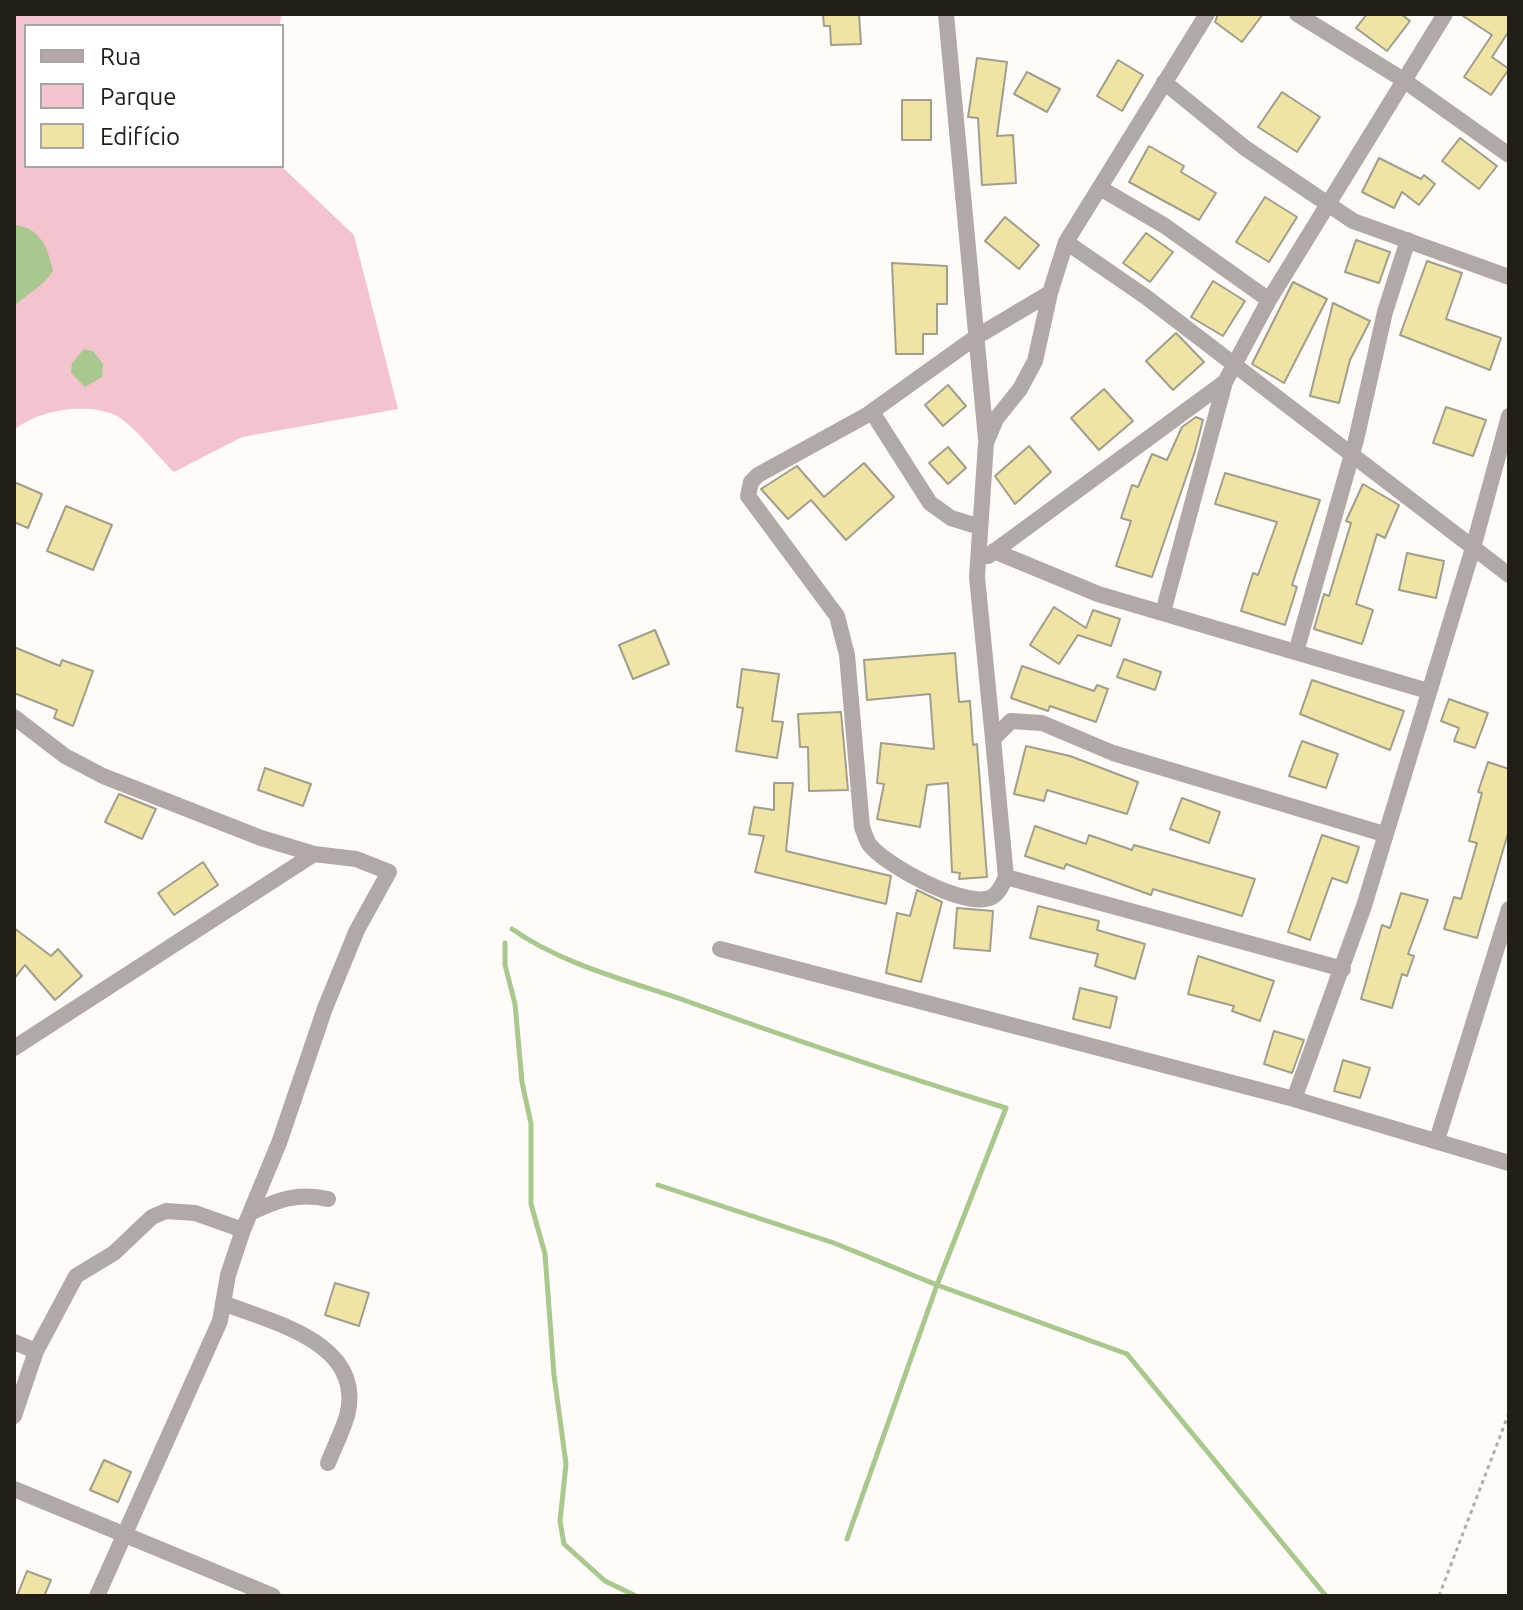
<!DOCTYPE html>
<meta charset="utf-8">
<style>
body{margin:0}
#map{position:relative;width:1523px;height:1610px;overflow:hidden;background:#fefbf8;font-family:Ubuntu,sans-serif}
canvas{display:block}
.frame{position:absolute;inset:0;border:16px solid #231d18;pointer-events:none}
.legend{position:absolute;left:24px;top:24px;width:260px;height:144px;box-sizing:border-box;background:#fff;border:2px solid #a7a5a3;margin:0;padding:10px 14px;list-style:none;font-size:24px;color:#231d18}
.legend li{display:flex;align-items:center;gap:16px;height:40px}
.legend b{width:40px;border:2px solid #a7a5a3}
</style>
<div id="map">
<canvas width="1523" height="1610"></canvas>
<div class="frame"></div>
<ul class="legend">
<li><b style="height:10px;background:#b2a9a6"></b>Rua</li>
<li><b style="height:22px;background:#f4c4ce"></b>Parque</li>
<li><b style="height:22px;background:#efe4a5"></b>Edifício</li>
</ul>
</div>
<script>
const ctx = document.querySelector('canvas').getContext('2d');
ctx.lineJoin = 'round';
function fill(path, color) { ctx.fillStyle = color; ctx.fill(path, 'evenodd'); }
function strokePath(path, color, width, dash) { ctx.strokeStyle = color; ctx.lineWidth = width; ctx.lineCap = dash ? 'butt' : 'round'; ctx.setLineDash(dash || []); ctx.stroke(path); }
const green = new Path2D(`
 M14 14H282L279 26H26V166H281L354 235 398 409 242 437 174 472C159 458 132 423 115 415 86 402 37 410 14 430Z`);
const water = new Path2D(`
 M14 225C41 227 48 249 53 271 44 286 27 294 14 306Z
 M84 349 93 351 103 364 102 377 85 387 71 373 72 363Z`);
const stream = new Path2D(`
 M512 929C560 963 625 980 681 999 788 1038 896 1074 1006 1108L937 1285 847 1539
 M505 943V965L515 1004 522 1082 531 1124V1204L545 1254 554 1375 566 1464 560 1521 564 1544 605 1581 636 1596
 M658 1185 834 1243 937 1285 1127 1354 1326 1596`);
const building = new Path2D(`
 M823 14H859L861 44 831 45 830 26H824Z
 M1218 14H1263L1242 42 1215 22Z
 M1367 14H1401L1410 21 1387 51 1356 28Z
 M1460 14H1509V31L1492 57 1509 69 1491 95 1464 77 1492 35Z
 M977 58 1007 62 997 136 1013 135 1016 183 982 185 978 118 968 117Z
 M1118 60 1143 75 1122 111 1097 96Z
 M1027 72 1060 89 1047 112 1014 94Z
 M1282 92 1320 117 1297 152 1258 127Z
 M902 100H931V140H902Z
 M1460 138 1497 166 1479 189 1442 161Z
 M1149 146 1184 166 1181 172 1216 193 1199 220 1129 182Z
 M1379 158 1421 179 1424 175 1435 184 1419 205 1402 192 1394 208 1362 192Z
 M1265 197 1297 217 1269 262 1236 242Z
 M1005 217 1039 245 1019 269 985 241Z
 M1146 233 1173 252 1150 282 1123 263Z
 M1356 240 1390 252 1379 283 1345 272Z
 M1427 261 1462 273 1446 319 1501 338 1490 370 1400 335Z
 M892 263 947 266V304H937V334H923V354H896Z
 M1213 281 1245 301 1223 336 1191 317Z
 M1293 282 1327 299 1284 383 1252 364Z
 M1333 303 1370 321 1350 360 1339 403 1310 396Z
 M1176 333 1204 362 1173 390 1146 361Z
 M948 385 966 406 943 426 925 405Z
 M1104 389 1133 421 1099 450 1071 418Z
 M1446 407 1486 420 1473 456 1433 443Z
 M1196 417 1203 420 1195 451 1152 577 1116 566 1131 521 1121 518 1132 485 1138 487 1152 454 1167 460 1182 427Z
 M1029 446 1051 472 1015 504 995 476Z
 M948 447 966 468 948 484 929 463Z
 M864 463 894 497 846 540 811 500 788 519 761 489 797 466 824 497Z
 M1225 473 1320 500 1292 585 1297 587 1285 625 1241 611 1253 573 1258 575 1277 522 1215 504Z
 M14 482 42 494 28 528 14 522Z
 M1363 484 1399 505 1385 538 1377 534 1356 604 1373 610 1362 644 1314 629 1324 594 1329 596 1351 523 1346 521Z
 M66 506 112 525 93 570 47 551Z
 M1407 553 1444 561 1436 598 1399 590Z
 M1054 607 1086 628 1093 610 1120 619 1111 646 1078 635 1059 664 1030 645Z
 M655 630 669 664 633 679 619 645Z
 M14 647 60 666 62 660 93 671 73 726 54 718 57 710 14 693Z
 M955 653 959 702 970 701 973 745 977 744 987 877 959 879 960 873 952 872 948 783 927 785 920 827 877 819 884 784 877 783 881 743 934 749 930 694 867 700 864 660Z
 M1124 659 1161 672 1155 690 1117 677Z
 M1022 666 1094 691 1097 685 1108 689 1096 722 1050 706 1048 711 1011 698Z
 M742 669 779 674 772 721 783 722 777 758 736 751 743 708 737 707Z
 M1312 680 1404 711 1390 750 1300 714Z
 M1449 699 1488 713 1475 748 1454 741 1459 728 1441 721Z
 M841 712 848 790 809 791 808 747H800L798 714Z
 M1302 741 1338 754 1326 788 1289 776Z
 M1026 746 1070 756 1138 782 1127 814 1047 790 1044 801 1014 794Z
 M1488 762 1509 769V830L1477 938 1444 929 1454 897 1461 899 1477 843 1469 841 1482 793 1478 792Z
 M265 768 311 784 303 806 258 790Z
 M774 783H793L786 851 891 876 886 904 755 872 764 836 749 834 754 807 774 810Z
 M119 794 156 809 142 839 105 822Z
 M1182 798 1220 812 1209 843 1170 829Z
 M1035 826 1086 844 1089 835 1132 850 1134 845 1255 879 1242 916 1153 889 1151 895 1066 864 1064 869 1025 856Z
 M1322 835 1359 847 1347 883 1332 878 1310 940 1288 932Z
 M203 862 218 885 174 915 158 893Z
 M917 890 942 902 921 982 886 973 897 913 910 916Z
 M1401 893 1428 900 1408 954 1414 956 1407 976 1402 974 1392 1008 1361 999 1382 925 1390 928Z
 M1038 906 1099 921 1097 930 1145 944 1135 979 1095 966 1098 954 1030 938Z
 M957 908 993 911 990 951 954 948Z
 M14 928 51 956 58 949 82 976 55 1000 25 965 14 979Z
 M1198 956 1274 981 1260 1021 1232 1011 1234 1006 1188 994Z
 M1080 988 1117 997 1110 1028 1073 1019Z
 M1274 1031 1304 1040 1292 1073 1264 1064Z
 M1343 1060 1370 1068 1360 1098 1334 1091Z
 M335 1283 369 1293 359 1326 325 1315Z
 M104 1460 131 1472 118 1502 90 1490Z
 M27 1571 51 1580 44 1596H17Z`);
const path = new Path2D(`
 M1439 1596 1509 1413`);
const minor = new Path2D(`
 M946 14 986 439
 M1207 14 1066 242 1050 293 976 337 867 415 758 475 751 482 748 496 837 616 847 655 862 827C864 832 866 839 869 844 884 865 967 910 992 897 1000 892 1002 885 1006 877L993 739 1011 721 1042 723 1113 753 1384 834
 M1297 14 1402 79 1509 155
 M1164 82 1245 148 1353 221 1509 277
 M1100 188 1165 226 1269 300
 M1066 242 1146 297 1509 575
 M872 412 930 503 951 518 980 527
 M994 551 1098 594 1428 691
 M988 556 1225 382
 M1163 612 1225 382 1269 300 1445 14
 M1296 652 1356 440 1385 312 1408 240
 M14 717 65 756 103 776 261 838 314 854
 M993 739 977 577 986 443 996 419 1020 389 1035 361 1050 293
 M1006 877 1343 969
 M720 949 1294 1099 1509 1163
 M14 1048 314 854 356 859 389 872 357 930 325 1008 279 1143 243 1230 228 1275 220 1321 97 1596
 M1294 1099 1364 906 1473 548 1509 416
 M1437 1140 1509 909
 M250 1213C278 1200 297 1192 328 1199
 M223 1303C274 1323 366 1343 347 1416 342 1432 334 1448 328 1463
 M14 1342 36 1351
 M14 1416 36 1351 76 1276 114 1253 152 1217 166 1211 195 1213 243 1230
 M14 1489 273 1596`);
fill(green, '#f4c4ce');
fill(water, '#aac790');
strokePath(stream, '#aac790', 5);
fill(building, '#efe4a5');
strokePath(building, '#a19e8b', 2);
strokePath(path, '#b0aca8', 3, [4, 4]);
strokePath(minor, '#b2a9a6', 16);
</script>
